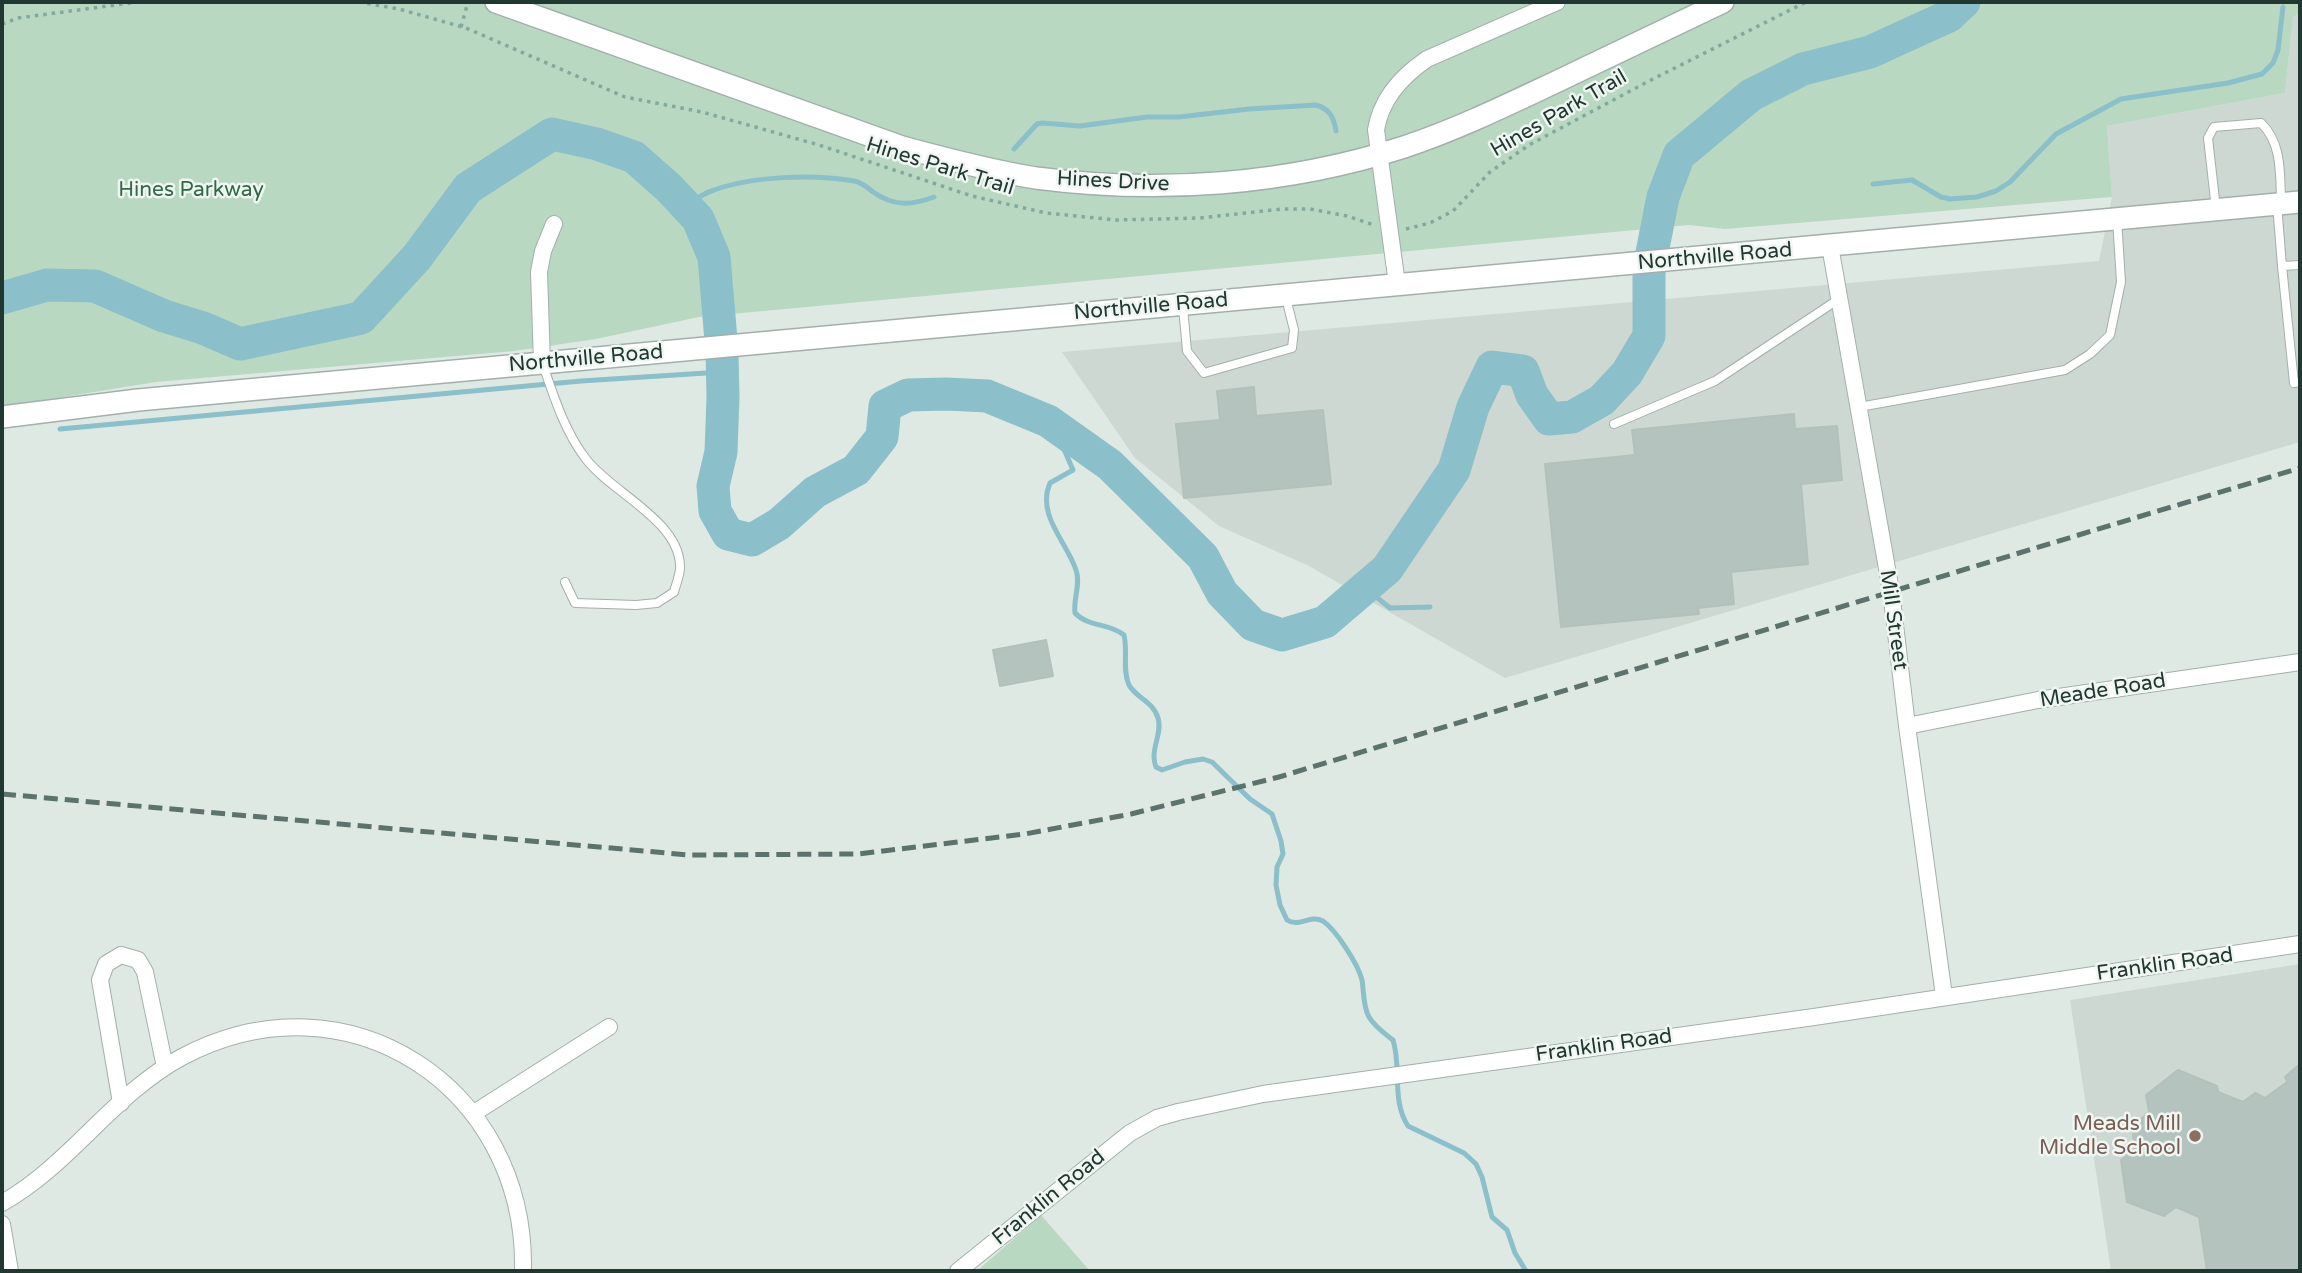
<!DOCTYPE html>
<style>
body{margin:0}
#map{position:relative;width:2302px;height:1273px;overflow:hidden;background:#dfe9e4;font-family:"Varela Round",sans-serif}
canvas{display:block}
.frame{position:absolute;inset:0;border:4px solid #213731;pointer-events:none}
</style>
<div id="map">
<canvas width="2302" height="1273"></canvas>
<div class="frame"></div>
</div>
<script>
const ctx = document.querySelector('canvas').getContext('2d');
ctx.lineJoin = 'round';
function fill(path, color) { ctx.fillStyle = color; ctx.fill(path, 'evenodd'); }
function strokePath(path, color, width, dash) { ctx.strokeStyle = color; ctx.lineWidth = width; ctx.lineCap = dash ? 'butt' : 'round'; ctx.setLineDash(dash || []); ctx.stroke(path); }
function write(font, color, halo, rows, align = 'center') {
  ctx.font = font + ' "Varela Round",sans-serif'; ctx.lineWidth = 5; ctx.setLineDash([]); ctx.textBaseline = 'middle'; ctx.strokeStyle = halo; ctx.fillStyle = color; for (const [text, x, y, turn = 0] of rows) {
    ctx.save(); ctx.translate(x, y); ctx.rotate((+turn || 0) * Math.PI / 180); ctx.textAlign = isNaN(turn) ? turn : align; if (halo) ctx.strokeText(text, 0, 0); ctx.fillText(text, 0, 0); ctx.restore();
  }
}
const built = new Path2D(`
 M2300 14V442L1505 678 1307 565 1219 526 1135 458 1062 352 2099 261 2112 197 2107 126 2285 93 2293 15Z
 M2300 964V1271H2111L2070 1000Z`);
const green = new Path2D(`
 M2 2H2300V14L2293 16 2285 93 2107 126 2112 197 1725 229 1689 225 699 317 596 339 514 351 156 382 2 407Z
 M1041 1215 1090 1271H977Z`);
const stream = new Path2D(`
 M1014 149 1037 124 1042 123 1080 126 1147 117H1179L1249 109 1316 105C1330 109 1334 118 1336 131
 M1873 184 1912 180 1941 197 1950 199 1977 197 1996 191 2010 182 2056 134 2121 99 2228 83 2262 74 2273 63 2278 50 2283 7
 M685 206C694 200 704 193 714 190 753 176 813 174 854 181 861 182 867 187 873 192 893 206 910 206 934 197
 M1053 424 1073 470 1050 483C1036 515 1067 542 1076 570 1081 584 1073 599 1075 613 1088 627 1109 623 1124 635 1128 651 1122 670 1129 685 1136 698 1153 701 1158 718 1163 734 1149 750 1156 767L1162 770 1185 762 1203 759 1212 762 1250 799 1272 814 1281 841 1283 854 1277 867 1276 885 1280 905 1287 920C1299 928 1310 914 1323 921 1336 930 1358 964 1362 980 1364 992 1363 1007 1369 1017 1375 1027 1384 1033 1393 1040 1402 1068 1391 1100 1408 1126L1464 1153 1476 1164 1482 1177 1492 1217 1507 1230 1515 1253 1526 1271
 M60 429 581 381 722 372
 M1365 588 1390 608 1430 607`);
const river = new Path2D(`
 M2 298 47 285 95 286 164 316 203 328 240 344 361 318 417 257 468 188 552 134 597 144 634 157 669 188 698 219 714 257 722 352 723 398 721 452 713 486 715 511 728 534 752 540 779 524 815 492 856 470 882 437 885 406 908 395 946 394 987 396 1048 421 1110 465 1203 557 1222 593 1253 625 1282 635 1325 622 1387 569 1454 470 1473 407 1492 367 1523 371 1532 395 1549 419 1572 417 1602 400 1627 373 1649 336V268L1663 197 1679 155 1751 95 1803 69 1870 52 1949 16 1964 2`);
const building = new Path2D(`
 M1254 387 1256 416 1323 410 1331 484 1184 498 1176 424 1220 420 1217 391Z
 M1794 414 1795 429 1837 426 1842 480 1801 484 1808 564 1731 572 1734 604 1698 608 1699 614 1561 627 1545 464 1635 455 1632 430Z
 M1046 640 1053 676 1000 686 993 650Z
 M2300 1064V1271H2207L2199 1217 2176 1207 2164 1216 2127 1202 2121 1160 2135 1149 2132 1127 2149 1112 2146 1095 2178 1070 2217 1086 2218 1092 2243 1102 2255 1093 2265 1098 2287 1082 2285 1077Z`);
const path = new Path2D(`
 M359 2 399 9 466 28 625 97 702 112 819 145 972 196 1046 213 1116 220 1200 218 1282 209H1310L1347 216 1374 225
 M2 24 18 18 138 2
 M461 27 468 2
 M1406 229 1430 223 1453 211 1490 172 1529 145 1647 82 1806 2`);
const service = new Path2D(`
 M2277 204 2282 266 2300 265
 M2216 209 2208 138 2214 127 2261 123C2282 143 2280 173 2281 201
 M2282 266 2294 383 2300 382
 M1183 307 1187 351 1204 373 1292 348 1294 330 1286 298
 M543 365C554 397 565 432 586 459 611 492 678 520 680 565 681 573 676 584 674 592L657 603 636 605 575 603 565 582
 M1859 407 2065 370 2090 354 2110 335 2121 282 2117 219
 M1614 424 1715 381 1839 299`);
const minor = new Path2D(`
 M1830 246 1891 591 1907 726 1944 996
 M1397 284 1376 130C1381 98 1402 76 1427 59L1557 2
 M542 363 539 272 543 251 554 224
 M1907 726 2038 700 2300 662
 M121 1103 100 980 106 964 121 955 138 960 145 972 165 1067
 M474 1113 609 1027
 M2 1203C70 1165 113 1094 182 1057 347 969 527 1087 523 1271
 M2 1224 10 1271
 M958 1271 1130 1133 1157 1118 1178 1112 1263 1094 1814 1017 2300 944`);
const tertiary = new Path2D(`
 M496 2 902 147C946 159 991 171 1036 178 1159 194 1286 185 1404 147 1458 129 1509 104 1560 80 1614 54 1668 28 1723 2
 M2 417 138 400 2300 202`);
const rail = new Path2D(`
 M2 794 689 855 858 854 1025 834 1131 814 1279 777 2300 468`);
const markers = [
 [2195,1136,7,"#8d6e63"]
];
const streetNames = [
 ["Hines Park Trail",1559,114,-30],
 ["Hines Park Trail",940,167,17],
 ["Hines Drive",1113,182,3],
 ["Northville Road",1715,257,-5],
 ["Northville Road",1151,307,-5],
 ["Northville Road",586,359,-5],
 ["Mill Street",1893,620,82],
 ["Meade Road",2103,691,-9],
 ["Franklin Road",2165,965,-8],
 ["Franklin Road",1604,1046,-8],
 ["Franklin Road",1049,1198,-39]
];
const parkNames = [
 ["Hines Parkway",191,190]
];
const educationNames = [
 ["Meads Mill",2181,1124],
 ["Middle School",2181,1148]
];
fill(built, '#cdd8d3');
fill(green, '#b9d8c2');
strokePath(stream, '#8bbfc9', 5);
strokePath(river, '#8bbfc9', 33);
fill(building, '#b4c3bd');
strokePath(building, '#b2c1bb', 2);
strokePath(service, '#a2b0ab', 10);
strokePath(minor, '#a2b0ab', 18);
strokePath(tertiary, '#a2b0ab', 24);
strokePath(path, '#82a99d', 3.5, [3.5, 5]);
strokePath(service, '#fff', 8);
strokePath(minor, '#fff', 16);
strokePath(tertiary, '#fff', 21);
strokePath(rail, '#5c736d', 5, [14, 7]);
for (const [x, y, r, color] of markers) { const dot = new Path2D(); dot.arc(x, y, r, 0, 2 * Math.PI); ctx.fillStyle = color; ctx.fill(dot); strokePath(dot, '#eff6f2', 2.5); }
write('21px', '#213731', '#eff6f2', streetNames);
write('21px', '#306a47', '#eff6f2', parkNames);
write('21px', '#785e54', '#eff6f2', educationNames, 'right');
</script>
